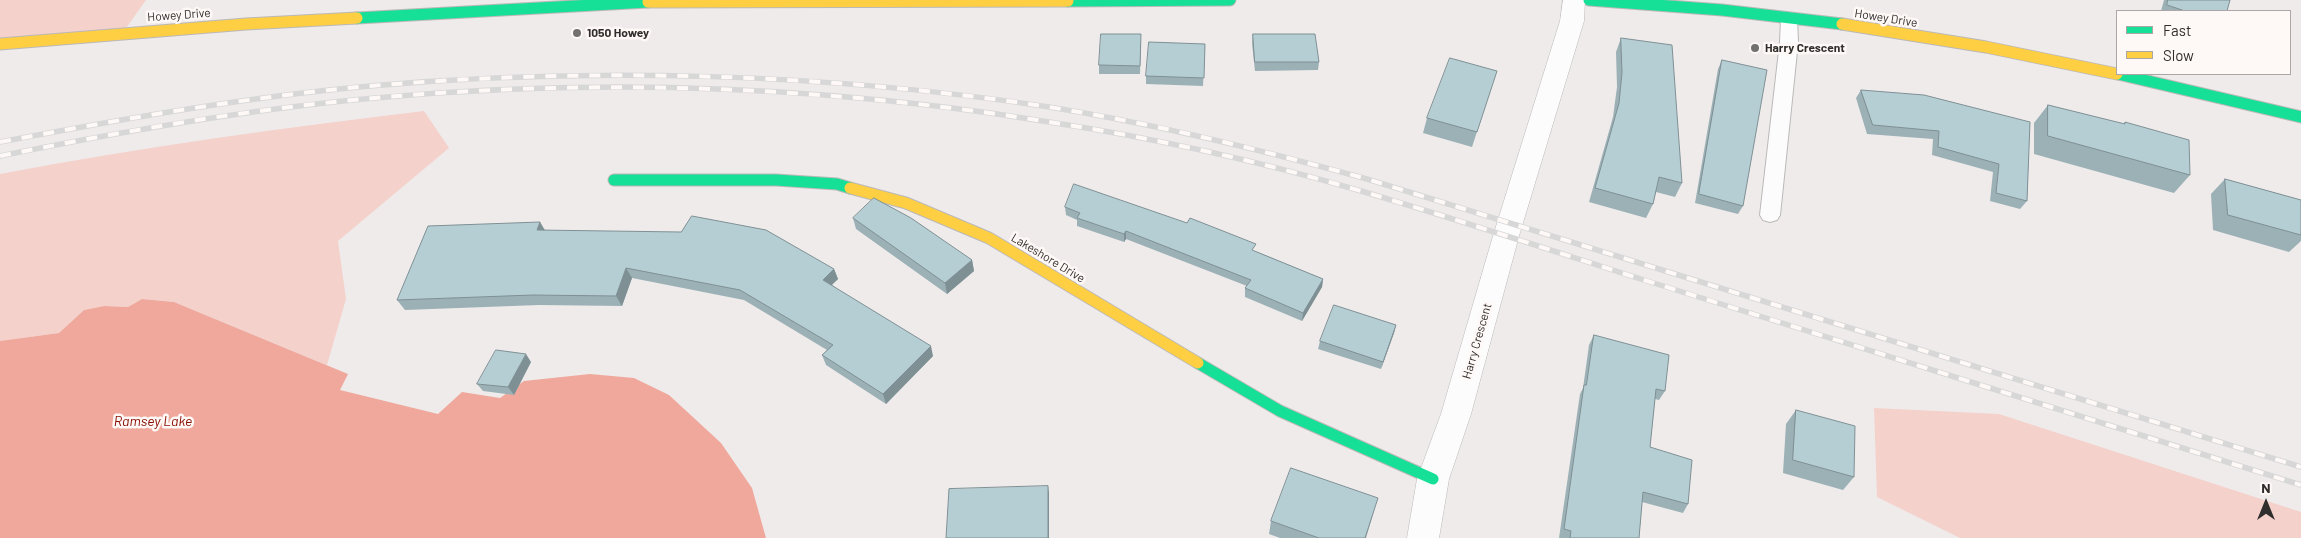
<!DOCTYPE html>
<style>
body{margin:0}
#map{position:relative;width:2301px;height:538px;overflow:hidden;background:#efebeb;font-family:Barlow,sans-serif}
canvas{display:block}
.legend{position:absolute;left:2116px;top:10px;width:175px;height:65px;box-sizing:border-box;background:#fef8f6;border:1px solid #aca7a6;margin:0;padding:6px 9px;list-style:none;font-size:15px;color:#302e2d}
.legend li{display:flex;align-items:center;gap:10px;height:25px}
.legend b{width:25px;border:1px solid #aca7a6}
.north{position:absolute;left:2241px;top:478px;width:50px;height:50px;-webkit-text-stroke:4px #fef8f6;paint-order:stroke;rotate:0deg;font-size:14px;font-weight:700;line-height:20px;text-align:center;color:#302e2d}
.north::after{content:'';display:block;margin:auto;width:18px;height:22px;background:#302e2d;clip-path:polygon(50% 0,100% 100%,50% 72%,0 100%)}
</style>
<div id="map">
<canvas width="2301" height="538"></canvas>
<ul class="legend">
<li><b style="height:6px;background:#16e098"></b>Fast</li>
<li><b style="height:6px;background:#ffcf43"></b>Slow</li>
</ul>
<div class="north">N</div>
</div>
<script>
const ctx = document.querySelector('canvas').getContext('2d');
ctx.lineJoin = 'round';
function fill(path, color) { ctx.fillStyle = color; ctx.fill(path, 'evenodd'); }
function strokePath(path, color, width, dash) { ctx.strokeStyle = color; ctx.lineWidth = width; ctx.lineCap = dash ? 'butt' : 'round'; ctx.setLineDash(dash || []); ctx.stroke(path); }
function write(font, color, halo, rows, align = 'center') {
  ctx.font = font + ' Barlow,sans-serif'; ctx.lineWidth = 5; ctx.setLineDash([]); ctx.textBaseline = 'middle'; ctx.strokeStyle = halo; ctx.fillStyle = color; for (const [text, x, y, turn = 0] of rows) {
    ctx.save(); ctx.translate(x, y); ctx.rotate((+turn || 0) * Math.PI / 180); ctx.textAlign = isNaN(turn) ? turn : align; if (halo) ctx.strokeText(text, 0, 0); ctx.fillText(text, 0, 0); ctx.restore();
  }
}
const green = new Path2D(`
 M0 0H146L124 31 0 43Z
 M424 111 449 148 338 241 346 299 327 365 174 302 142 299 128 307 104 306 84 310 59 333 0 341V174C141 147 282 128 424 111Z
 M1874 408 1999 414 2301 512V538H1960L1877 497Z`);
const water = new Path2D(`
 M142 299 174 302 348 374 340 390 438 414 462 392 500 398 524 381 590 374 634 378 669 395 721 443 752 488 766 538H0V341L59 333 84 310 104 306 128 307Z`);
const lane = new Path2D(`
 M1789 13 1795 14 1797 18 1798 42 1780 215 1777 220 1770 222 1763 220 1760 215 1780 42 1781 18 1783 14Z`);
const street = new Path2D(`
 M1563 0H1585L1584 21 1519 236 1471 414 1449 479 1439 538H1407L1417 479 1441 414 1493 236 1560 21Z`);
const fast = new Path2D(`
 M1589 0 1722 10 1842 24
 M1068 1 1230 0
 M357 18 648 2
 M2118 74 2301 117
 M614 180H776L837 184 850 188
 M1198 363 1280 411 1433 479`);
const slow = new Path2D(`
 M648 2 1068 1
 M1842 24 1986 47 2117 74
 M0 44 246 24 357 18
 M850 188 906 203 989 238 1198 363`);
const rail = new Path2D(`
 M0 142C123 119 246 97 370 86 593 67 828 73 1049 107 1156 124 1262 150 1367 179L2301 467
 M0 156C124 131 249 109 375 98 598 78 827 86 1049 122 1154 138 1259 161 1361 191 1456 219 1550 250 1644 280 1863 348 2082 417 2301 485`);
const wall = new Path2D(`
 M2164 0H2230L2227 11H2161Z
 M1253 34 1319 62 1318 70 1255 71 1252 43Z
 M1621 38 1682 183 1675 197 1656 192 1653 204 1646 218 1589 202 1613 117 1617 87 1616 52Z
 M1141 43 1140 74H1099V65Z
 M1205 44 1203 86 1146 84V76Z
 M1722 60 1743 206 1738 214 1695 203 1718 69Z
 M1492 86 1472 147 1423 133 1427 118Z
 M1861 90 2030 122 2027 201 2020 209 1990 201 1993 172 1932 155 1933 139 1867 134 1856 98Z
 M2048 105 2123 124 2125 122 2190 175 2174 193 2034 154V123Z
 M2225 179 2301 200V241L2289 252 2213 230 2211 194Z
 M1065 207 1255 251 1323 279 1322 287 1302 321 1245 297V288L1247 286 1126 239 1124 242 1077 226V220L1066 215Z
 M853 218 972 260 974 271 947 294 856 229Z
 M540 222 545 230 834 269 838 279 832 285 933 356 886 404 826 365 822 355 827 350 744 300 632 278 622 306 539 305 405 310 397 300Z
 M1396 325 1394 333 1381 369 1318 349 1320 341Z
 M1594 335 1665 391 1659 400 1655 399 1650 447 1688 504 1683 513 1642 502 1639 538H1559L1580 394 1583 388 1589 345Z
 M531 362 514 395 483 391 477 384Z
 M1796 410 1854 477 1843 490 1783 473 1786 424Z
 M1374 511 1366 538H1280L1269 534 1271 521Z`);
const shadedWall = new Path2D(`
 M540 222 546 233 537 230Z
 M1126 231V239L1124 242V234Z
 M972 260 974 271 947 294 945 283Z
 M626 268 632 278 622 306 616 296Z
 M834 269 838 279 826 290 823 280Z
 M1323 279 1322 287 1302 321 1303 313Z
 M1396 325 1394 333 1381 369 1383 362Z
 M931 346 933 356 886 404 883 394Z
 M526 354 531 362 514 395 508 387Z
 M1048 486 1049 493V538H1048Z`);
const building = new Path2D(`
 M2168 0H2230L2227 11H2185L2167 5Z
 M1101 34H1141L1140 66 1099 65Z
 M1253 34H1315L1319 62H1255Z
 M1621 38 1672 45 1682 183 1659 177 1653 204 1595 188 1619 103 1622 73Z
 M1149 42 1205 44 1204 78 1146 76Z
 M1450 58 1497 71 1477 132 1427 118Z
 M1722 60 1767 70 1743 206 1699 194Z
 M1861 90 1924 95 2030 122 2027 201 1996 193 1999 164 1938 147 1939 131 1873 125Z
 M2048 105 2125 124V122L2189 140 2190 175 2048 136Z
 M2225 179 2301 200V235L2228 215Z
 M1074 184 1187 223 1190 218 1256 244 1252 250 1323 279 1303 313 1245 288 1251 280 1126 231 1124 234 1077 218 1080 213 1065 207Z
 M874 198 911 218 972 260 945 283 853 218Z
 M692 216 766 230 834 269 823 280 931 346 883 394 822 355 833 345 740 290 626 268 616 296 533 295 397 300 428 226 540 222 537 230 681 232Z
 M1334 305 1396 325 1383 362 1320 341Z
 M1594 335 1669 355 1665 391 1656 389 1650 447 1692 460 1688 504 1643 492 1639 538H1570L1571 531 1564 529 1584 385H1586Z
 M496 350 526 354 508 387 477 384Z
 M1796 410 1855 426 1854 477 1793 460Z
 M1291 468 1378 498 1365 538H1319L1271 521Z
 M1048 486V538H946L949 489Z`);
const markers = [
 [577,33,5,"#737070"],
 [1755,48,5,"#737070"]
];
const streetNames = [
 ["Howey Drive",179,15,-4],
 ["Howey Drive",1886,18,9],
 ["Lakeshore Drive",1048,258,31],
 ["Harry Crescent",1477,341,-74]
];
const poiNames = [
 ["1050 Howey",587,33],
 ["Harry Crescent",1765,48]
];
const waterNames = [
 ["Ramsey Lake",153,421]
];
fill(green, '#f4d1cb');
fill(water, '#efa89b');
strokePath(lane, '#bbb8b8', 2);
strokePath(street, '#bbb8b8', 1);
strokePath(fast, '#bbb8b8', 13);
strokePath(slow, '#bbb8b8', 13);
fill(lane, '#fdfcfc');
fill(street, '#fdfcfc');
strokePath(fast, '#16e098', 11);
strokePath(slow, '#ffcf43', 11);
strokePath(rail, '#d7d7d7', 5.5);
strokePath(rail, '#fef8f6', 4, [11]);
fill(wall, '#9cb1b6');
fill(shadedWall, '#7f9094');
fill(building, '#b5ced4');
strokePath(building, '#7f9094', 1);
for (const [x, y, r, color] of markers) { const dot = new Path2D(); dot.arc(x, y, r, 0, 2 * Math.PI); ctx.fillStyle = color; ctx.fill(dot); strokePath(dot, '#fef8f6', 2); }
write('12px', '#302e2d', '#fef8f6', streetNames);
write('bold 12px', '#302e2d', '#fef8f6', poiNames, 'left');
write('italic 14px', '#870c00', '#fef8f6', waterNames);
</script>
